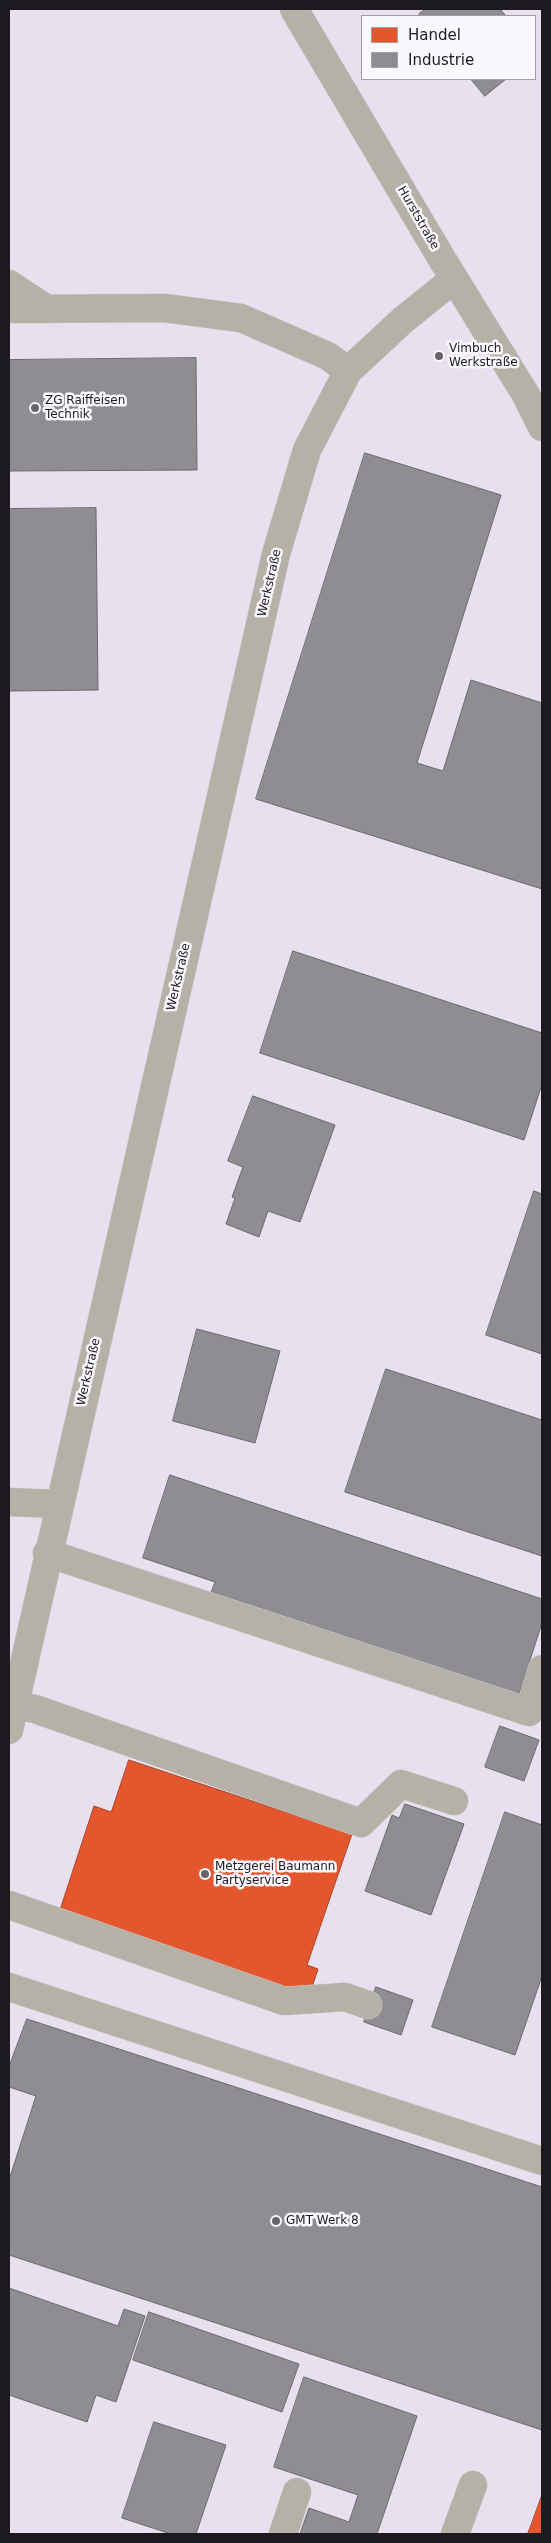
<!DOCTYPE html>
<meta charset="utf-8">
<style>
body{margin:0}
#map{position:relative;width:551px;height:2543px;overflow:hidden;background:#f0ecf3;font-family:"DejaVu Sans",sans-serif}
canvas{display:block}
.frame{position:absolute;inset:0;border:10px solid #1d1a1f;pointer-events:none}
.legend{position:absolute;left:361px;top:15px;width:175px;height:65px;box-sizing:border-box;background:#fbf8fd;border:1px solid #a29fa4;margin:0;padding:6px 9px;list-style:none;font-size:15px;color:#1d1a1f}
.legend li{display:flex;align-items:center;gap:10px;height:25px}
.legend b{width:25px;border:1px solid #a29fa4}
</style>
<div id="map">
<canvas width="551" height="2543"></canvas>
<div class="frame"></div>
<ul class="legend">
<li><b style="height:14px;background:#e4572e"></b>Handel</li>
<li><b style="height:14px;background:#8d8d92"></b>Industrie</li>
</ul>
</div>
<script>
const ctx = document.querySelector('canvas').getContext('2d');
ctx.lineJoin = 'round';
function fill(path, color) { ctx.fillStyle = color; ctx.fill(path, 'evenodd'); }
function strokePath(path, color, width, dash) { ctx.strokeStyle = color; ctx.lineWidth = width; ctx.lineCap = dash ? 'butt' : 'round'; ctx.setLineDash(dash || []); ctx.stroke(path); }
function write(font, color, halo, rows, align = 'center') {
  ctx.font = font + ' "DejaVu Sans",sans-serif'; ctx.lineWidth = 5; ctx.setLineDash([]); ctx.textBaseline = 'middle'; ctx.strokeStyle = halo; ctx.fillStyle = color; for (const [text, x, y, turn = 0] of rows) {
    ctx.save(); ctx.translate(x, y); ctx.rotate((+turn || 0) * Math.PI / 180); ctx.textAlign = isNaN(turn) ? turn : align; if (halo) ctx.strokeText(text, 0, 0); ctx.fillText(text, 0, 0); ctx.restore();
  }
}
const built = new Path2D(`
 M9 9H542V2534H9ZM362 16H535V79H362Z`);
const shops = new Path2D(`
 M129 1760 352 1834 307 1965 318 1969 309 1996 59 1913 94 1806 111 1812Z
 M542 2495V2534H528Z`);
const industry = new Path2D(`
 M426 9H500L506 16H420L419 14Z
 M471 79H506L485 96Z
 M196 358 197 470 9 471V360Z
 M365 453 501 495 417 763 443 771 471 680 542 703V889L256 799Z
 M96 508 98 690 9 691V509Z
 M293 951 542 1033V1084L524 1140 260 1053Z
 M253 1096 335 1125 300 1222 268 1211 259 1237 226 1224 235 1198 232 1197 243 1167 228 1161Z
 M534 1191 542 1194V1354L486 1335Z
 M197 1329 280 1351 255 1443 173 1421Z
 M386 1369 542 1420V1556L345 1492Z
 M170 1475 542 1599V1623L517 1700 209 1598 215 1582 143 1558Z
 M500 1726 539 1740 524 1781 485 1767Z
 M405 1804 464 1824 431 1915 365 1891 392 1815 399 1818Z
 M505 1812 542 1825V1976L515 2055 432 2027Z
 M376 1987 413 2000 401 2035 364 2022Z
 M27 2019 542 2187V2430L9 2255V2180L36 2096 9 2087V2067Z
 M9 2288 118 2326 124 2309 145 2316 116 2402 96 2395 87 2422 9 2395Z
 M149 2312 299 2364 282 2412 133 2360Z
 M304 2377 417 2416 377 2534H300L309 2508 349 2522 358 2495 274 2467Z
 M154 2422 226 2445 196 2534H171L122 2518Z`);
const minor = new Path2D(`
 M294 9 442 259 526 395 542 427
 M9 284 47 309
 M9 309 164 308 241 318 328 356 348 371
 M9 1502 59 1504
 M47 1553 529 1712 542 1669
 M15 1705 35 1709 361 1823 401 1784 454 1801
 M9 1730 276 554 307 450 348 371 403 320 454 279
 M9 1905 284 2001 345 1997 368 2005
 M9 1987 542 2161
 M283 2534 297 2492
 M455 2534 473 2485`);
const markers = [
 [439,356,5,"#676469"],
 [35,408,5,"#676469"],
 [205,1874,5,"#676469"],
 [276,2221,5,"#676469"]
];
const streetNames = [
 ["Hurststraße",418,218,60],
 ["Werkstraße",270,583,-77],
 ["Werkstraße",179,977,-77],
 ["Werkstraße",89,1372,-77]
];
const poiNames = [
 ["Vimbuch",449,349],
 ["Werkstraße",449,363],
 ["ZG Raiffeisen",45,401],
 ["Technik",45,415],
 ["Metzgerei Baumann",215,1867],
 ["Partyservice",215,1881],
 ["GMT Werk 8",286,2221]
];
fill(built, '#e8e0ee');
fill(shops, '#e4572e');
strokePath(shops, '#a8452a', 1);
fill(industry, '#8d8d92');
strokePath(industry, '#6b6a70', 1);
strokePath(minor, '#cac7cc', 29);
strokePath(minor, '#b5b1a6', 28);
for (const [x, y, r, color] of markers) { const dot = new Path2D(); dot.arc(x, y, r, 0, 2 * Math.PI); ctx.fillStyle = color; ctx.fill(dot); strokePath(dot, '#fbf8fd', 2); }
write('12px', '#1d1a1f', '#fbf8fd', streetNames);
write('12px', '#1d1a1f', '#fbf8fd', poiNames, 'left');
</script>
